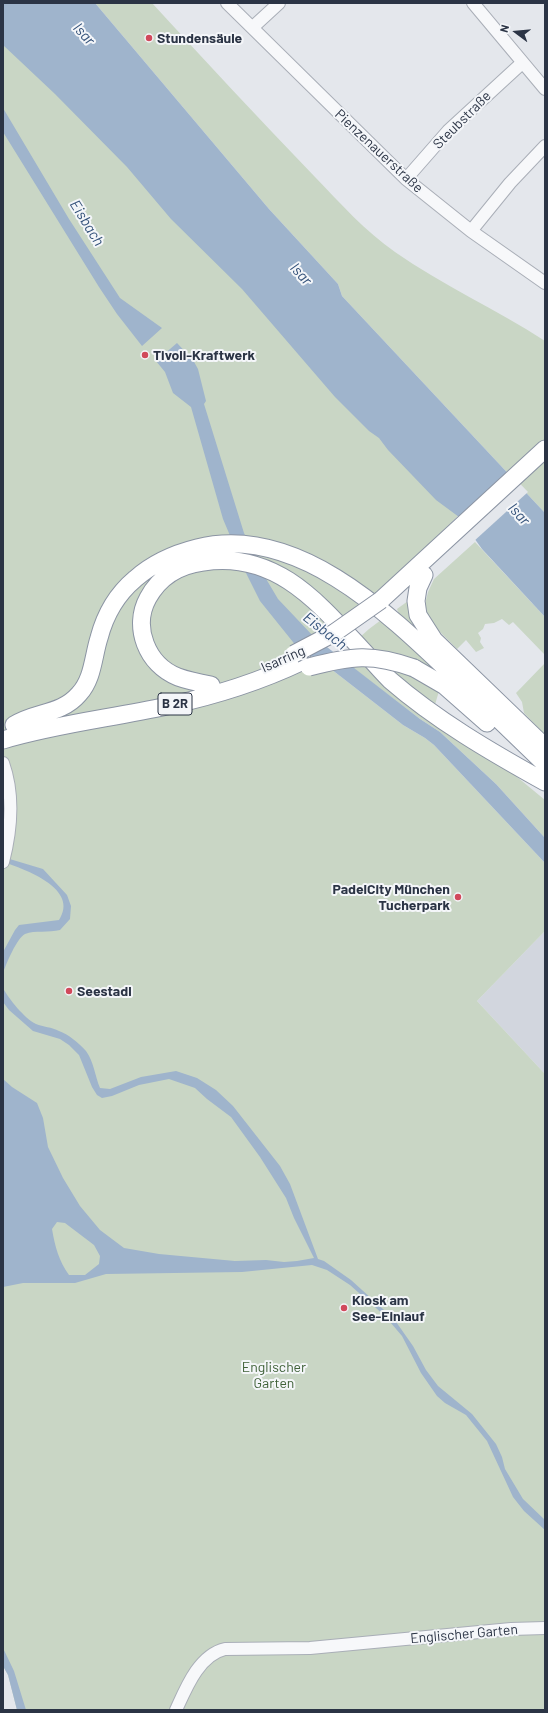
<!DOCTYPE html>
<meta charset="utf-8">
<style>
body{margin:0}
#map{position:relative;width:548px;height:1713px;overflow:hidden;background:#e4e7ec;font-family:Barlow,sans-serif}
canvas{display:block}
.frame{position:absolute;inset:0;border:4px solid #2b3445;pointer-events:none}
.north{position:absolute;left:496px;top:12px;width:40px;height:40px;-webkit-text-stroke:3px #f4f6f9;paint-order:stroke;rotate:286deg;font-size:11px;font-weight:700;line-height:16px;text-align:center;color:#2b3445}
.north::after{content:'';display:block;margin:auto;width:14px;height:18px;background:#2b3445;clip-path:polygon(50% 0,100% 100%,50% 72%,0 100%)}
</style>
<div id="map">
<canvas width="548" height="1713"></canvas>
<div class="frame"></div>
<div class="north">N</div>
</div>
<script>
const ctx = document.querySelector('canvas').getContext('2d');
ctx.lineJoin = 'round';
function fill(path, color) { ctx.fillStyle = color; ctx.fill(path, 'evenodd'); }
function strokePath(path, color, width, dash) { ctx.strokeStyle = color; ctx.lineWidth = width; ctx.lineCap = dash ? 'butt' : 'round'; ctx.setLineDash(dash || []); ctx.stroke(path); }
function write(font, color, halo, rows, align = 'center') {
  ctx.font = font + ' Barlow,sans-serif'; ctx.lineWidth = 4; ctx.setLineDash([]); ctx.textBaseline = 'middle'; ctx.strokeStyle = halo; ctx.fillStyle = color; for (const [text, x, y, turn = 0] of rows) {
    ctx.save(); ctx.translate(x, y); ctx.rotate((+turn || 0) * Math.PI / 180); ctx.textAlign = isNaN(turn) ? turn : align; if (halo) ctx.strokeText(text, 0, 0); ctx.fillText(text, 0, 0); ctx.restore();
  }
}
const built = new Path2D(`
 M545 931V1074L477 1001Z`);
const green = new Path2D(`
 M95 3H152C206 62 260 120 315 177 340 203 365 231 395 252 442 285 496 309 545 341V513L342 296 338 284 269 209Z
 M3 33 459 515 376 595 314 637 331 669 403 725 425 738 434 745 545 863V931L477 1001 545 1074V1710H17L8 1675 3 1666Z
 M475 542 545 617V655L513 622 509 625 502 619 494 623 485 624 483 629 478 633 481 638 480 642 484 648 476 652 466 640 457 649 434 626 427 613 425 604 428 592 434 579Z
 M408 601 421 629 418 632 400 617 397 609Z
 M381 620 386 622 438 673 422 662 403 655 370 650 359 638 369 629Z
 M545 663V735L524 713 522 702 516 693Z
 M349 665C380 667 415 669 439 691L432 715 511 772 545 800V838L496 784 440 732 420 719Z`);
const water = new Path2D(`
 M3 3H95L269 209 338 284 342 296 545 513V617L482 549 459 517 436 500 388 450 379 438 369 431 335 397 242 289 171 219 127 167 55 94 3 45Z
 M3 108 69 219 120 298 162 328 142 346 117 314 99 287 3 132Z
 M177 343 193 360 198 369 206 401 204 404 244 533 262 572 278 599 314 637 420 719 440 732 496 784 545 838V863L434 745 425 738 403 725 331 669 297 647 260 601 245 571 223 519 191 407 173 393 165 372 156 361Z
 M3 857 43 869 67 895 71 906 70 919 60 930C49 933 35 930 25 934 17 938 6 964 3 973V952L15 930 19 925 59 920C80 889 25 869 3 862Z
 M3 988C9 999 24 1018 36 1024 43 1027 52 1027 59 1031 68 1034 79 1043 86 1051 94 1062 95 1076 100 1088L110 1089 141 1077 176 1071 197 1078 216 1090 233 1106 280 1166 290 1184 318 1259 324 1261 351 1280 394 1319 413 1346 426 1370 438 1386 472 1414 496 1444 502 1457 505 1469 523 1499 545 1520V1530L524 1511 513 1497 487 1441 466 1415 445 1403 437 1396 421 1373 402 1336 385 1316 350 1285 327 1270 312 1265 242 1272 106 1274 75 1283H23L3 1287V1079L12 1087 37 1103 43 1118 48 1147 63 1178 80 1206 100 1230 124 1248 159 1254 235 1261 266 1260 284 1262 297 1261 314 1258 294 1218 286 1198 260 1157 231 1117 207 1099 195 1088 169 1079 139 1085 112 1096 102 1098 97 1095 92 1087 79 1055 69 1045 60 1039 33 1031 9 1010 3 1002ZM57 1222 65 1223 94 1245 100 1256 99 1264 85 1275H69C59 1261 55 1247 52 1229Z
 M3 1648 14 1671 26 1710H17L8 1675 3 1666Z`);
const pier = new Path2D(`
 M508 471 528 492 473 542 457 518Z`);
const minor = new Path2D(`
 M227 3 406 179 471 231 545 283
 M473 3 545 89
 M253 27 279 3
 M406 179 448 131 522 63
 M471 231 510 183 545 146
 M3 763C14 794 11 831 3 862
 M176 1710C186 1688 199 1655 225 1649L310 1648 511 1629 545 1628`);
const highway = new Path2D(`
 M424 575 418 588 416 601 418 615 434 640 545 747
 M381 600 545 449
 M414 668 445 686 487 723
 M211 685C200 683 189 681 178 677 147 665 132 627 148 598 160 576 180 565 203 562 278 550 321 606 367 655 374 663 382 672 390 680 436 720 491 752 545 782
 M14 725C36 711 61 715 79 694 93 679 93 657 99 638 105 615 116 595 135 579 153 563 173 554 197 548 297 523 390 615 456 678 486 707 515 735 545 764
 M3 740C56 724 113 718 167 706 214 696 259 682 303 661`);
const highwayBridge = new Path2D(`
 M294 654 334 633 381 600
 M309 667C351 656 372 653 414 668`);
const markers = [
 [149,38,4,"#d1495b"],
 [145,355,4,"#d1495b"],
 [458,897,4,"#d1495b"],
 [69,991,4,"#d1495b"],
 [344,1308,4,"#d1495b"]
];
const shields = [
 [175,704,34]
];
const shieldNames = [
 ["B 2R",175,704]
];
const poiNames = [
 ["Stundensäule",157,38],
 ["Tivoli-Kraftwerk",153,355],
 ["PadelCity München",450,889,"right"],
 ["Tucherpark",450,905,"right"],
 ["Seestadl",77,991],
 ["Kiosk am",352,1300],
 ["See-Einlauf",352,1316]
];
const streetNames = [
 ["Steubstraße",462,120,-45],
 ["Pienzenauerstraße",379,151,43],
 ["Isarring",283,659,-24],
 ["Englischer Garten",464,1634,-5]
];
const parkNames = [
 ["Englischer",274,1367],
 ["Garten",274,1383]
];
const waterNames = [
 ["Isar",84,34,48],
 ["Eisbach",87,223,58],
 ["Isar",301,274,48],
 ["Isar",519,514,48],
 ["Eisbach",325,631,38]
];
fill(built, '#d2d6de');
fill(green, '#c9d6c5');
fill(water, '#9fb4cc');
fill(pier, '#e4e7ec');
strokePath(minor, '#a9aeb7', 14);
strokePath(highway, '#8b94a3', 19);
strokePath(minor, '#f7f8fa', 12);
strokePath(highway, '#fff', 17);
strokePath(highwayBridge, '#8b94a3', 19, []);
strokePath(highwayBridge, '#fff', 17);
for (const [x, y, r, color] of markers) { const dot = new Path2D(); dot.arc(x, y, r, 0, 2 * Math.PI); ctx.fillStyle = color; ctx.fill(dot); strokePath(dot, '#f4f6f9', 1.5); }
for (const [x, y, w] of shields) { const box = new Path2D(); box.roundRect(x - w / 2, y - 11, w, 22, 3); ctx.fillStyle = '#f4f6f9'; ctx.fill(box); strokePath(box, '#2b3445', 1); }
write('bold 13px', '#2b3445', null, shieldNames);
write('bold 14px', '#2b3445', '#f4f6f9', poiNames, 'left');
write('14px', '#2b3445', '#f4f6f9', streetNames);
write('14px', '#3f6138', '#f4f6f9', parkNames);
write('italic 15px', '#34527a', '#f4f6f9', waterNames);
</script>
